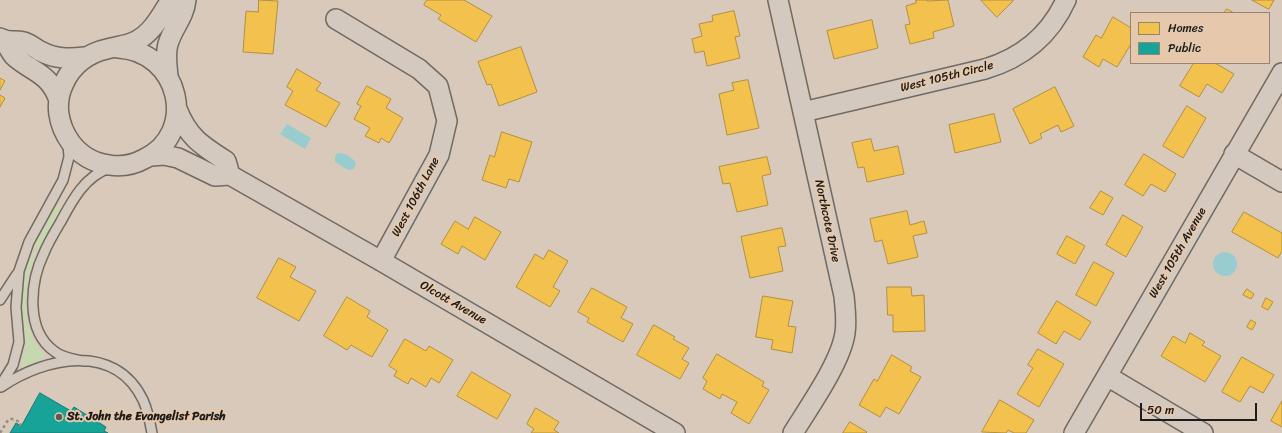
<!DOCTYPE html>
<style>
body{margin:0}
#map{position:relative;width:1282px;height:433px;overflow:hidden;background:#d9c9ba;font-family:Sriracha,sans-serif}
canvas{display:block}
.legend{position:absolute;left:1130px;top:12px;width:140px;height:52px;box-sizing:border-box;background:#e6c9ad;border:1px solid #958473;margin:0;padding:5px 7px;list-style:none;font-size:12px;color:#1c1c1c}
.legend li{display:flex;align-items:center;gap:8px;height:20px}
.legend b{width:20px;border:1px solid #958473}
.scale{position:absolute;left:1140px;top:403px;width:117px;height:18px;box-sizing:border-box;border:2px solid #1c1c1c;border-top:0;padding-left:5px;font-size:12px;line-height:14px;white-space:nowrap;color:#1c1c1c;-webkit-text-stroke:3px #e6c9ad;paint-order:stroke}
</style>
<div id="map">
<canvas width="1282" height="433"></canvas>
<ul class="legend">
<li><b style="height:11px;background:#f2c14e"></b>Homes</li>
<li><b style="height:11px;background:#17a398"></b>Public</li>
</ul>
<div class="scale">50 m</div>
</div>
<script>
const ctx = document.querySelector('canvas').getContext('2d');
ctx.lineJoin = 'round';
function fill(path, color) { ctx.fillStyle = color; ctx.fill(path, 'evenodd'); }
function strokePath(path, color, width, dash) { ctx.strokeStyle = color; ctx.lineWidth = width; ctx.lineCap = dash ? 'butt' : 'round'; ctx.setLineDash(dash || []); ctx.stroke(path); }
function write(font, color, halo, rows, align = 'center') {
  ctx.font = font + ' Sriracha,sans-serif'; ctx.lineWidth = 4; ctx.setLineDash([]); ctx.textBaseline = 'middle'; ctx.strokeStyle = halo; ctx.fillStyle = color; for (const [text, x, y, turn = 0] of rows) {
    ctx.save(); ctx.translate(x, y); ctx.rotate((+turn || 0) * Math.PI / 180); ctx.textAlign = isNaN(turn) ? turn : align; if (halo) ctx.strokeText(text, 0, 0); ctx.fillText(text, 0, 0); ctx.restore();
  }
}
const green = new Path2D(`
 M57 205 61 208 39 249 34 247Z
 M32 252 36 254C26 277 21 310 31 335 34 343 40 349 45 355L44 358 23 367 21 366 26 341 21 307 22 285 25 269Z`);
const water = new Path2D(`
 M287 124 311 138 305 149 280 134Z
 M338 153C345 152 354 158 356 164L354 169 348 170 335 162V156Z
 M1213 264a12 12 0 1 1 24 0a12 12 0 1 1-24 0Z`);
const homes = new Path2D(`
 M259 0 278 1 273 54 243 52 246 11 258 12Z
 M427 0H464L492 16 476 42 438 19 441 15 424 5Z
 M916 0H927V1L948 0 954 26 933 32 934 38 910 44 905 25 910 24 906 6 916 3Z
 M981 0H1013V1L997 17Z
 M1252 0H1274L1269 9Z
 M1227 9 1234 13H1224Z
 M734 11 740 36 735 37 740 58 707 66 704 51 695 53 692 39 702 36 699 24 713 21 712 16Z
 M1113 17 1131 28V44L1117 67 1103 59 1099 67 1083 57 1096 35 1101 38Z
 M872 20 878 48 834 59 827 31Z
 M521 47 537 92 499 106 491 84 487 85 478 62Z
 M1194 63H1215L1234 74 1222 93 1207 84 1199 97 1180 86Z
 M297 69 321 83 316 90 340 103 326 127 285 105 293 91 287 87Z
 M0 78 5 81 0 90Z
 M748 80 759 128 727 135 719 94 734 90 732 83Z
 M367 86 391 99 386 108 403 118 389 143 381 138 379 143 365 136 370 128 354 119 361 106 357 104Z
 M1055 87 1074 126 1061 132 1058 125 1040 134 1042 138 1030 144 1013 109Z
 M0 95 5 98 0 107Z
 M1187 106 1206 118 1183 158 1163 146Z
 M994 114 1001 142 955 153 949 125Z
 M502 132 532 142 519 182 509 179 506 188 482 180 490 155 494 157Z
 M871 139 874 151 898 146 904 174 867 182 864 167 858 168 852 143Z
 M1144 154 1176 174 1165 192 1151 184 1143 196 1125 185Z
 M767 157 771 174 762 176 768 205 737 212 730 183 723 184 719 167Z
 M1101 191 1113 198 1103 215 1090 208Z
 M907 211 910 225 924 221 927 233 913 236 918 257 888 264 882 240 875 242 870 219Z
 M1244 212 1282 233V251L1278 258 1232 232Z
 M1123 215 1143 227 1126 257 1106 245Z
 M475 217 501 232 485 260 462 246 458 254 441 244 455 221 468 229Z
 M782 228 786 246 778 247 783 271 750 278 741 237Z
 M1067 236 1085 246 1075 264 1057 254Z
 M549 250 568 261 553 287 560 291 550 307 516 287 535 254 543 259Z
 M279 258 296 267 290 277 316 291 299 321 257 298Z
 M1094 262 1114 273 1096 306 1076 295Z
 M887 287H911L912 296 924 295 925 331 893 332V315H888Z
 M592 288 627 307 621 318 633 324 623 342 587 322 589 318 578 312Z
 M1247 289 1254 294 1251 299 1243 295Z
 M763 296 793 301 788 326 796 327 792 353 771 349 773 340 756 337Z
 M347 297 370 311 367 317 388 330 372 357 351 345 347 350 324 336Z
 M1266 298 1273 302 1268 310 1262 307Z
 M1057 301 1091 322 1080 340 1064 331 1056 344 1038 333Z
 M1251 320 1256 323 1252 330 1247 327Z
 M654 325 675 337 673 339 689 348 682 359 689 363 680 379 637 355Z
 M1190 333 1205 342 1202 345 1221 356 1205 382 1161 356 1173 336 1185 343Z
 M405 339 426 351 429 346 453 360 439 383 431 378 426 387 411 378 408 384 394 376 397 371 389 366Z
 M1038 349 1064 364 1039 407 1017 394 1033 368 1028 365Z
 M717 354 764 382 762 386 769 390 749 424 731 413 737 402 722 394 720 399 703 389 707 381 703 378Z
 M892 355 912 367 910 371 921 377 899 414 886 407 880 417 859 405 874 379 877 381Z
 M1242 357 1274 375 1263 393 1250 386 1240 402 1222 392Z
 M472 372 511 395 497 419 457 396Z
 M1000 400 1034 420 1026 433H1014L1008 430 1006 433 982 432Z
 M1282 401V427L1271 421Z
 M536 408 559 422 554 430 559 433H531L534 429 527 424Z
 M850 422 867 432 866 433H843Z`);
const public = new Path2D(`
 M40 393 71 411 74 407 106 427 104 431 108 433H10L16 423 21 426Z`);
const path = new Path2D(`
 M0 433 8 420 10 419H14L21 423 20 426`);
const service = new Path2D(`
 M0 300 17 274
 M83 361C73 359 62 358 54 351 25 330 30 282 44 253 48 243 54 233 60 223 72 201 84 177 109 168
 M0 386 13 365 19 342 16 307 19 271 29 242 63 180 69 157 68 143
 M1 387C45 357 115 342 143 400 148 411 150 422 152 433`);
const minor = new Path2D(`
 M778 0 844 296C845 308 847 320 845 333 841 362 809 407 793 433
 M336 19 419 69 438 86 447 121 439 155 381 261
 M0 38C10 44 15 39 24 42 30 44 35 48 40 51 55 59 68 59 85 57
 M5 41C8 46 11 54 15 57 34 73 49 73 59 100
 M118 48C180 51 199 133 144 159 133 165 121 167 109 165 94 163 80 155 71 143 58 125 54 103 64 83 72 65 88 53 107 49 117 46 126 46 136 41 152 33 160 17 169 3L173 0
 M168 76C167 66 165 54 168 44 173 27 184 18 186 0
 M177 109C188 137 201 145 226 161L230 175
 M803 112 985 69C1022 58 1050 35 1066 0
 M1234 154 1282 182
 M151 156 164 155 178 158 215 176 230 175 381 261 675 433
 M1107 376 1203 433
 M1074 433 1282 73`);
const markers = [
 [59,417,4,"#5e5953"]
];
const streetNames = [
 ["West 105th Circle",947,77,-14],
 ["West 106th Lane",416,197,-62],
 ["Northcote Drive",827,221,78],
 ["West 105th Avenue",1178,253,-60],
 ["Olcott Avenue",453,303,30]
];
const poiNames = [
 ["St. John the Evangelist Parish",67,417]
];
fill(green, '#c6d8ae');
fill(water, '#99cccf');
fill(homes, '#f2c14e');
strokePath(homes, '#b2903f', 1);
fill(public, '#17a398');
strokePath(public, '#187a73', 1);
strokePath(service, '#716a63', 12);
strokePath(minor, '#716a63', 22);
strokePath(path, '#968e87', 2.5, [3, 3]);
strokePath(service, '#d4c9bf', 9);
strokePath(minor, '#d4c9bf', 19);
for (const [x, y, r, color] of markers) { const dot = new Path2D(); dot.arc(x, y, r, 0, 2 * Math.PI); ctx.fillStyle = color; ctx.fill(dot); strokePath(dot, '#e6c9ad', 1.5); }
write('12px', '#1c1c1c', '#e6c9ad', streetNames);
write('bold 12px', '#1c1c1c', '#e6c9ad', poiNames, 'left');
</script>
